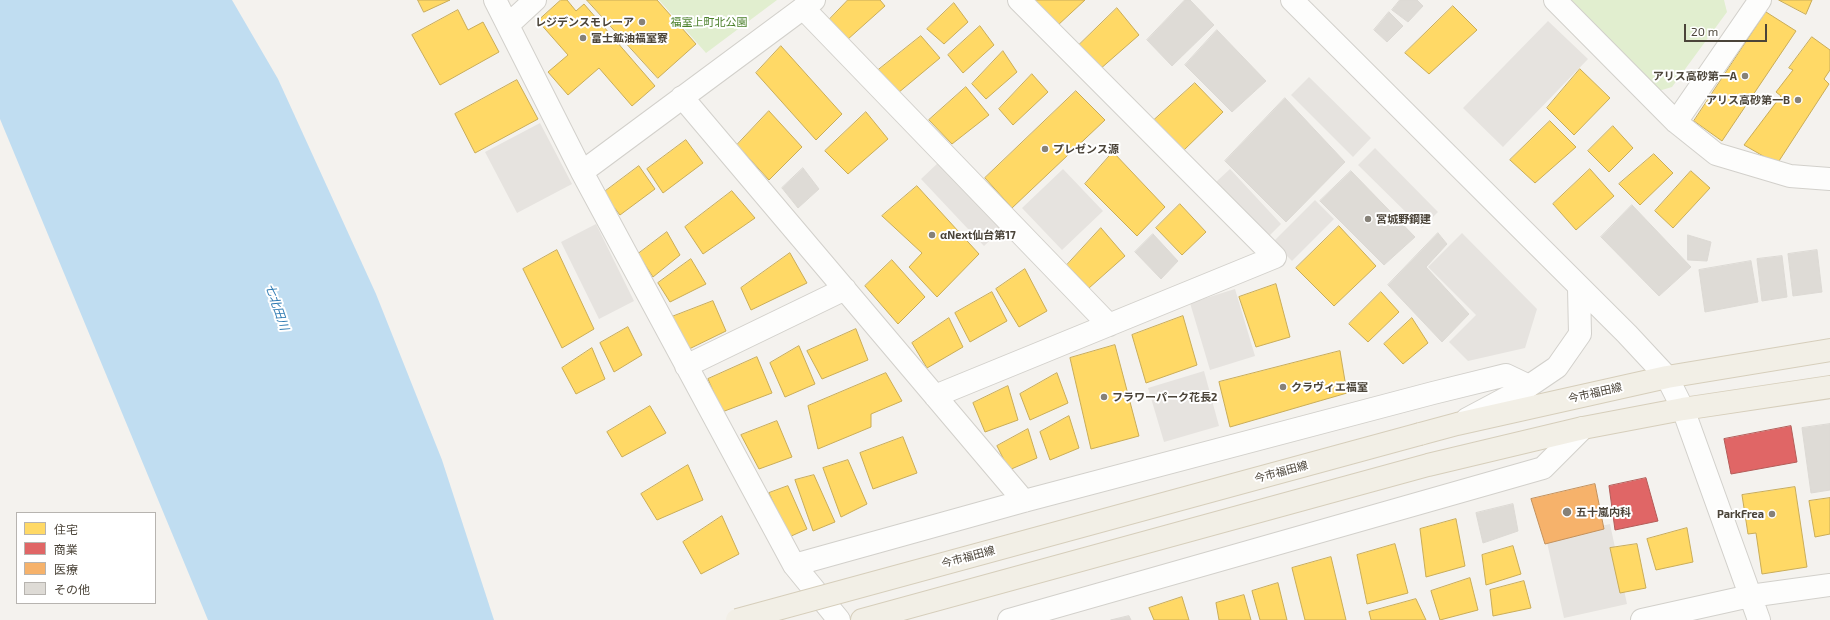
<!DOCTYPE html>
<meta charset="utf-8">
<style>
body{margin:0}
#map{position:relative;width:1830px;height:620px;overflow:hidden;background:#f4f2ee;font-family:"Exo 2","Noto Sans JP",sans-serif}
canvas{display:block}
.legend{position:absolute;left:16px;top:512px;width:140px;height:92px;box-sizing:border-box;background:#fff;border:1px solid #b7b4b0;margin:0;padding:5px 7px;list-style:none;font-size:12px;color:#4b4439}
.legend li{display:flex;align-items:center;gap:8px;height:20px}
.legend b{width:20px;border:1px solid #b7b4b0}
.scale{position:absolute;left:1684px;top:24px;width:83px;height:18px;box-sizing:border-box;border:2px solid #4b4439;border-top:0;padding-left:5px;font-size:12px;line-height:14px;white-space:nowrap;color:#4b4439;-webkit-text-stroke:3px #fff;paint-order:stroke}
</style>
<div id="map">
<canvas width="1830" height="620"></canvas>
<ul class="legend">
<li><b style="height:11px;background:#ffd966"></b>住宅</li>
<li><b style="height:11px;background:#e06666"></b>商業</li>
<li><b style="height:11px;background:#f6b26b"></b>医療</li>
<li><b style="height:11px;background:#dedbd6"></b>その他</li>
</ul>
<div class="scale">20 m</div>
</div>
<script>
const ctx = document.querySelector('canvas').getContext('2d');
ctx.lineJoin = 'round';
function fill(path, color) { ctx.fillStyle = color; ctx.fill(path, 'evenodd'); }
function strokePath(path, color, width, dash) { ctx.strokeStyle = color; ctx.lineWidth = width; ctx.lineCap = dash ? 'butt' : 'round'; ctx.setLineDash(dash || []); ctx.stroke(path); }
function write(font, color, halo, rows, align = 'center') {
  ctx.font = font + ' "Exo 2","Noto Sans JP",sans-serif'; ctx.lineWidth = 4; ctx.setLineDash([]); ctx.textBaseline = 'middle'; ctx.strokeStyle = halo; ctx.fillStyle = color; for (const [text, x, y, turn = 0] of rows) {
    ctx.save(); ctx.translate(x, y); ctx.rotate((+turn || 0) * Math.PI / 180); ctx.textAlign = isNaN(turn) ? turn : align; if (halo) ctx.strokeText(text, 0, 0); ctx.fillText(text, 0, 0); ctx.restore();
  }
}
const green = new Path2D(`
 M659 0H777L706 53Z
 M1564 0H1724L1727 12 1672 87 1655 92Z`);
const parking = new Path2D(`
 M1548 21 1588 59 1503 147 1463 108Z
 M1309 77 1371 138 1353 157 1291 95Z
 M540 123 572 184 517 213 485 152Z
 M1375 148 1438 212 1422 228 1358 165Z
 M939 162 1003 228 984 246 921 179Z
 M1063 169 1103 211 1062 250 1022 208Z
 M1230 169 1281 224 1268 237 1216 182Z
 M1315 200 1334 219 1292 261 1273 242Z
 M596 224 634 301 599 319 561 242Z
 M1462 233 1537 309 1525 348 1468 361 1449 342 1476 315 1428 267Z
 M1235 289 1255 356 1210 370 1190 303Z
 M1204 371 1219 426 1164 442 1148 388Z
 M1610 524 1627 604 1564 618 1546 538Z`);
const water = new Path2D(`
 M0 0H232L278 79 376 294 442 460 494 620H208L0 119Z`);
const homes = new Path2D(`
 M418 0H450L424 12Z
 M561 0H567L576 11 584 4 655 86 632 106 599 68 568 95 548 72 568 55 538 21Z
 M587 0H657L696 44 658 78Z
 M848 0H880L885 6 847 40 828 21Z
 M1034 0H1085L1057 26Z
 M1779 0H1812L1806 14Z
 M954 3 968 22 944 44 927 29Z
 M1453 6 1477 30 1429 74 1405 53Z
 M1117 8 1139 35 1099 70 1077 47Z
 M458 10 468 30 483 22 499 52 440 85 412 35Z
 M1766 12 1796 31 1722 141 1694 121Z
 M980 26 994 45 963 73 948 55Z
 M921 36 940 58 898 93 877 71Z
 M1812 37 1830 50V70L1824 79 1829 84 1777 164 1744 145 1781 96 1776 92 1793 70 1789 68Z
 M781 46 842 114 816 140 756 73Z
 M1003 51 1017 72 986 99 972 84Z
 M1580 69 1610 98 1574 135 1547 108Z
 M1032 74 1048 92 1013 125 999 109Z
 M517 80 538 119 475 153 455 114Z
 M1195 83 1223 112 1183 151 1153 121Z
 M966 87 989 115 952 144 929 120Z
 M1076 91 1105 120 1012 208 985 178Z
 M769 111 802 147 769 180 737 145Z
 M866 112 888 139 848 174 825 151Z
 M1550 121 1576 147 1535 183 1510 160Z
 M1613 126 1633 148 1609 172 1588 151Z
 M686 140 703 163 663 193 647 169Z
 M1113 152 1165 207 1137 236 1085 184Z
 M1654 154 1673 173 1640 205 1619 184Z
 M639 166 655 189 620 215 603 193Z
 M1590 169 1614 196 1576 230 1553 204Z
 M1691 171 1710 188 1673 228 1655 211Z
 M917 186 979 254 937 297 909 267 922 253 882 216Z
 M732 191 755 218 703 254 685 227Z
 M1180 204 1206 232 1182 255 1156 228Z
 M1339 226 1376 266 1334 306 1296 268Z
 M1101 228 1125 256 1089 288 1067 265Z
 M667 232 680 255 653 277 638 254Z
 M557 250 594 329 562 348 523 269Z
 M790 253 807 283 751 310 741 288Z
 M691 259 706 284 670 302 658 283Z
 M892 260 925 297 898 324 865 286Z
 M1025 269 1047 311 1019 327 996 289Z
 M1276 284 1290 337 1256 347 1239 297Z
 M992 292 1007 321 970 342 955 313Z
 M1381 292 1399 312 1368 342 1349 324Z
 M713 301 726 331 687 350 669 318Z
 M1183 316 1197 365 1146 383 1132 335Z
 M949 318 963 347 927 368 912 343Z
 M1412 318 1428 343 1403 364 1384 344Z
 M628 327 642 355 614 372 600 343Z
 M856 329 868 360 822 379 807 351Z
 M1115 345 1139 436 1091 449 1070 358Z
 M799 346 815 384 785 397 770 363Z
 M592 348 605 379 576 394 562 368Z
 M1340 351 1347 393 1230 427 1219 382Z
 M757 357 772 393 722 412 708 379Z
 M886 373 902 401 871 414V427L818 449 808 406Z
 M1057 373 1068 403 1030 420 1020 394Z
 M1008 386 1018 420 985 432 973 403Z
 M650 406 666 433 622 457 607 432Z
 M1069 416 1079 448 1050 460 1040 432Z
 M777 421 792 457 759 469 741 435Z
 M1028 429 1037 458 1009 470 997 446Z
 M903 437 917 473 873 489 860 453Z
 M848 460 867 504 841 517 823 468Z
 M688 465 703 500 657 520 641 494Z
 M814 475 835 522 813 531 795 480Z
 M788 486 807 529 789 537 769 493Z
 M1795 487 1807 567 1762 574 1756 533 1748 534 1742 495Z
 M1830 498V534L1815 537 1809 501Z
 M722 516 739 554 701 574 683 542Z
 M1456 519 1465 566 1426 577 1420 529Z
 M1687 528 1693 562 1656 570 1647 539Z
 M1395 544 1408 593 1367 604 1357 555Z
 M1637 544 1646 588 1620 593 1610 548Z
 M1513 546 1521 574 1486 585 1482 555Z
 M1331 557 1346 620H1305L1292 568Z
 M1470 578 1478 610 1440 620 1431 591Z
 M1524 581 1531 608 1493 616 1490 590Z
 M1278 583 1287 620H1260L1252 591Z
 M1244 595 1251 620H1219L1216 603Z
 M1182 597 1189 620H1154L1149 608Z
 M1416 599 1426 620H1371L1369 612Z`);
const shops = new Path2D(`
 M1791 426 1797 462 1731 474 1724 439Z
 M1646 478 1658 521 1615 530 1609 486Z`);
const health = new Path2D(`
 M1595 484 1604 529 1545 544 1531 499Z`);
const building = new Path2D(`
 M1185 0H1190L1214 25 1172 66 1147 40Z
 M1400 0H1417L1423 6 1408 22 1392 10Z
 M1389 12 1403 26 1387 42 1374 30Z
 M1217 30 1266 81 1232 112 1185 65Z
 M1285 98 1345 162 1286 222 1225 161Z
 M803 168 819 189 798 208 782 188Z
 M1351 171 1415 237 1384 265 1320 201Z
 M1632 205 1691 267 1659 296 1601 237Z
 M1438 233 1447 244 1426 267 1469 314 1442 342 1388 285Z
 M1153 234 1178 261 1161 279 1135 252Z
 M1688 235 1711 242 1707 261 1688 260Z
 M1817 250 1822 292 1793 296 1788 254Z
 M1782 256 1787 297 1762 301 1757 259Z
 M1751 261 1758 302 1705 312 1699 270Z
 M1830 424V490L1811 493 1802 428Z
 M1513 504 1518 531 1483 543 1476 513Z
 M1129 616 1131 620H1111Z`);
const minor = new Path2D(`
 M495 0 582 172 794 565 839 620
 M1292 0 1627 334 1667 377 1683 409 1759 620
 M1555 0 1676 122 1716 154 1790 176 1830 179
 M803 8 1109 325
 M508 25 535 0
 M682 97 1024 501
 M1676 122 1760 0
 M582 172 814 0
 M686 366 845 289
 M935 396 1275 257 1019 0
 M1467 419 1529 386 1557 367 1580 334 1579 288
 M794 565 1024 501 1433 393 1506 375 1529 386
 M1009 620 1543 468 1583 428
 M1642 620 1750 596 1830 585`);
const major = new Path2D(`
 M1420 434 1457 424 1667 377 1830 350
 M862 620 1428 465 1583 428 1683 409 1830 387`);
const majorBridge = new Path2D(`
 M737 620 1420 434`);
const markers = [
 [642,22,4,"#868178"],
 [583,38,4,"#868178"],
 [1745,76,4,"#868178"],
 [1798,100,4,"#868178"],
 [1045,149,4,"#868178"],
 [1368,219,4,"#868178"],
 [932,235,4,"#868178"],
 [1283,387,4,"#868178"],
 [1104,397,4,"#868178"],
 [1567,512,5,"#868178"],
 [1772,514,4,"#868178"]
];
const poiNames = [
 ["レジデンスモレーア",634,22,"right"],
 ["富士鉱油福室寮",591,38],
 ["アリス高砂第一A",1737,76,"right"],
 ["アリス高砂第一B",1790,100,"right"],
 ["プレゼンス源",1053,149],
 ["宮城野鋼建",1376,219],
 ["αNext仙台第17",940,235],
 ["クラヴィエ福室",1291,387],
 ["フラワーパーク花長2",1112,397],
 ["五十嵐内科",1576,512],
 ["ParkFrea",1764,514,"right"]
];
const parkNames = [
 ["福室上町北公園",709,22]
];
const streetNames = [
 ["今市福田線",1595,393,-13],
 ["今市福田線",1281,472,-15],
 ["今市福田線",968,557,-15]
];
const waterNames = [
 ["七北田川",277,307,71]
];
fill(green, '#e1eecf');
fill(parking, '#e6e3df');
fill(water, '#c0ddf1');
fill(homes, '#ffd966');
strokePath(homes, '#c9ac58', 1);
fill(shops, '#e06666');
strokePath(shops, '#b35c58', 1);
fill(health, '#f6b26b');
strokePath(health, '#c3915c', 1);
fill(building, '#dedbd6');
strokePath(building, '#dcd9d4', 1);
strokePath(minor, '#d2d0cb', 24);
strokePath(major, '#d6cebb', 24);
strokePath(minor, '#fdfdfc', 22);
strokePath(major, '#f2efe6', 22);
strokePath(majorBridge, '#d6cebb', 24, []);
strokePath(majorBridge, '#f2efe6', 22);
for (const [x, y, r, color] of markers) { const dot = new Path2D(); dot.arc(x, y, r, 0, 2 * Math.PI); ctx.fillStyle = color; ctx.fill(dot); strokePath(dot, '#fff', 1.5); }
write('bold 11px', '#4b4439', '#fff', poiNames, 'left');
write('11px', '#4a7f2a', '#fff', parkNames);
write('11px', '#4b4439', '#fff', streetNames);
write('italic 12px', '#2e7ab2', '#fff', waterNames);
</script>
